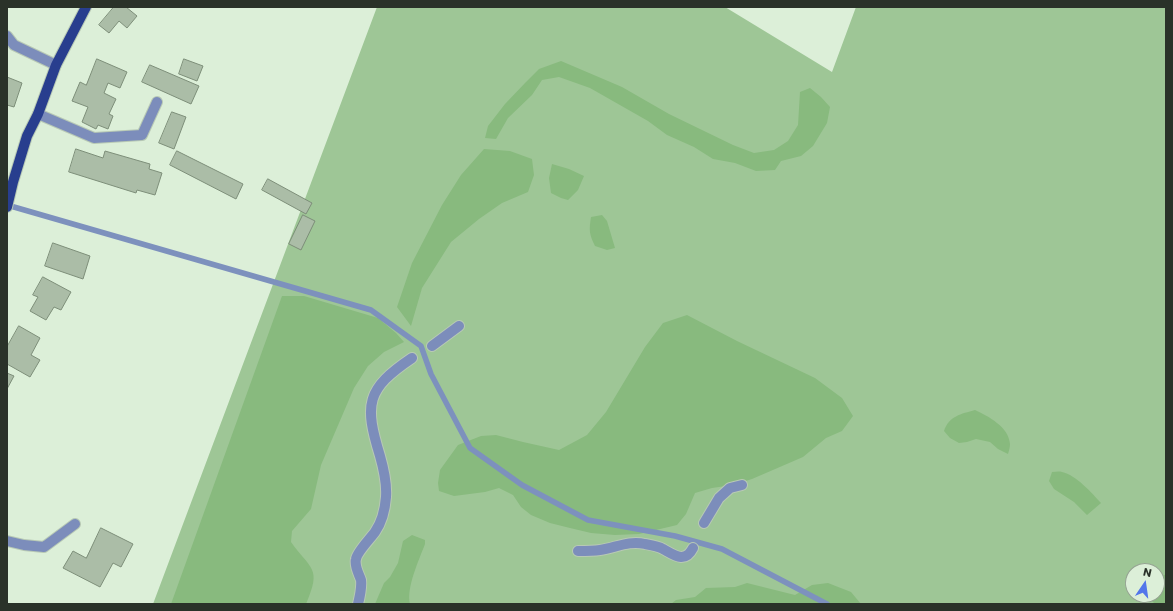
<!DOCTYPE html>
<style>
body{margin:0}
#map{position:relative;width:1173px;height:611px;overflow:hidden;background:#dcefd8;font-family:Poppins,sans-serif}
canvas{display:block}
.frame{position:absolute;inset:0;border:8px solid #2a3229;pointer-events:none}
.north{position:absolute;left:1125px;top:563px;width:40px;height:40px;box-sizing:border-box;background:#dcefd8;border:1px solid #95a392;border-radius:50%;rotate:13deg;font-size:11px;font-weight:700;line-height:16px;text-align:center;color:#2a3229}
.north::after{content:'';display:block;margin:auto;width:14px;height:18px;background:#5276ea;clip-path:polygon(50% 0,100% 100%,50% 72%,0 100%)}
</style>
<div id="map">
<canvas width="1173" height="611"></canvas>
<div class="frame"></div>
<div class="north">N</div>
</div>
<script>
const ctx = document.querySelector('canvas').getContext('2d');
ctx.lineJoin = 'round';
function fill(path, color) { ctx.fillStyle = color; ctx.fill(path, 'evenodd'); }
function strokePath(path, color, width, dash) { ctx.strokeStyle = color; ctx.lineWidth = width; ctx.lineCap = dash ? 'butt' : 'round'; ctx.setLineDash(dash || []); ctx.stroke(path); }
const green = new Path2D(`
 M377 7H725L832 72 856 7H1166V604H153ZM1133 571H1157V595H1133Z`);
const forest = new Path2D(`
 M561 61 622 87 669 114 733 145 754 153 774 150 788 141 798 125 800 92 810 88 821 97 830 107 827 123 813 146 801 156 781 161 775 170 756 171 735 163 713 159 694 147 667 135 648 121 590 88 559 77 542 80 532 95 508 118 496 139 485 138 488 126 505 104 526 82 539 69Z
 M484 149 510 151 532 159 534 175 528 192 502 203 479 219 451 242 422 288 411 326 397 307 412 263 442 205 461 175Z
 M552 164 569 169 584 176 578 190 568 200 561 198 551 193 549 178Z
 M602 215 607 221 615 248 607 250 595 246C589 234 589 230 591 217Z
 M282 296H304L378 318 396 333 404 342 384 352 368 366 354 388 321 465 311 509 292 531 291 542C311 570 322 567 306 604H171Z
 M687 315 737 341 815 378 842 398 853 416 842 431 826 438 803 457 752 479 733 485 712 488 695 493 686 514 677 525 639 534 615 535 591 533 570 528 550 523 531 515 521 507 513 495 499 488 485 492 454 496 439 491 438 483 440 470 458 445 481 436 496 435 523 442 559 450 587 435 606 412 645 347 663 323Z
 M975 410C988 416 1009 427 1010 444 1010 447 1009 451 1008 454L998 449 990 442 976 439 967 442 959 443 950 438 944 431C949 416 961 414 975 410Z
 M1052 472C1055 472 1059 471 1062 472 1076 475 1092 493 1101 503L1087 515 1074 502 1054 489 1049 481Z
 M412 535 425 540V544C419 560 406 588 410 604H375L384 583 390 577 398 563 403 541Z
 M1166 574V604H1155L1147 596V595H1157V579Z
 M747 583 795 595 812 585 828 583 851 592 861 604H671L676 600 695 597 706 588 735 587Z`);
const stream = new Path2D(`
 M7 205 371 310 421 346 431 374 470 448 522 485 588 520 675 536 722 549 827 604`);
const building = new Path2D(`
 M114 7H126L137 16 127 28 119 21 109 33 99 25Z
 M97 59 127 72 120 88 108 83 104 93 116 99 109 114 113 116 108 129 98 125 96 129 82 122 88 107 72 101 80 82 86 85Z
 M184 59 203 66 197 81 179 74Z
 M150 65 199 86 191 104 142 82Z
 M7 77 22 83 14 107 7 105Z
 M172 112 186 117 174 149 159 143Z
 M76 149 103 158 105 151 150 164 149 169 162 173 155 195 137 190 136 193 69 172Z
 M177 151 243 184 236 199 170 165Z
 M268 179 312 203 306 214 262 190Z
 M303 215 315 221 301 250 289 244Z
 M53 243 90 256 83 279 45 266Z
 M43 277 71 292 61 310 54 307 46 320 30 311 38 297 33 295Z
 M19 326 40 338 31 355 40 360 30 377 7 364V347Z
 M7 373 14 376 7 389Z
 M101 528 133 544 121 567 113 563 100 587 63 568 73 551 86 558Z`);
const minor = new Path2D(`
 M7 36 14 45 56 65
 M38 114 94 138 142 135 157 102
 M432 346 459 326
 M704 523 719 498 730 488 742 485
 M7 541 24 545 44 547 75 524
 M578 551C585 551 593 551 600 550 615 548 629 540 645 544 651 545 658 546 663 549 674 555 685 564 693 548
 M358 604C360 596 362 588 361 580 359 574 354 566 356 559 357 552 370 539 375 532 382 522 385 510 386 497 387 483 384 470 380 456 364 404 366 389 412 358`);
const major = new Path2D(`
 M7 207 13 182 27 136 38 114 56 65 86 7`);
fill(green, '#9ec696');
fill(forest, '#88ba7e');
strokePath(stream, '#7d91bd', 5.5);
fill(building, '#abbda7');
strokePath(building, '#7d8e79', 1);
strokePath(minor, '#b8c9b5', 12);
strokePath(major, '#b8c9b5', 12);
strokePath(minor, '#7c8dbb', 10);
strokePath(major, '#283e8e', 10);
</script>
